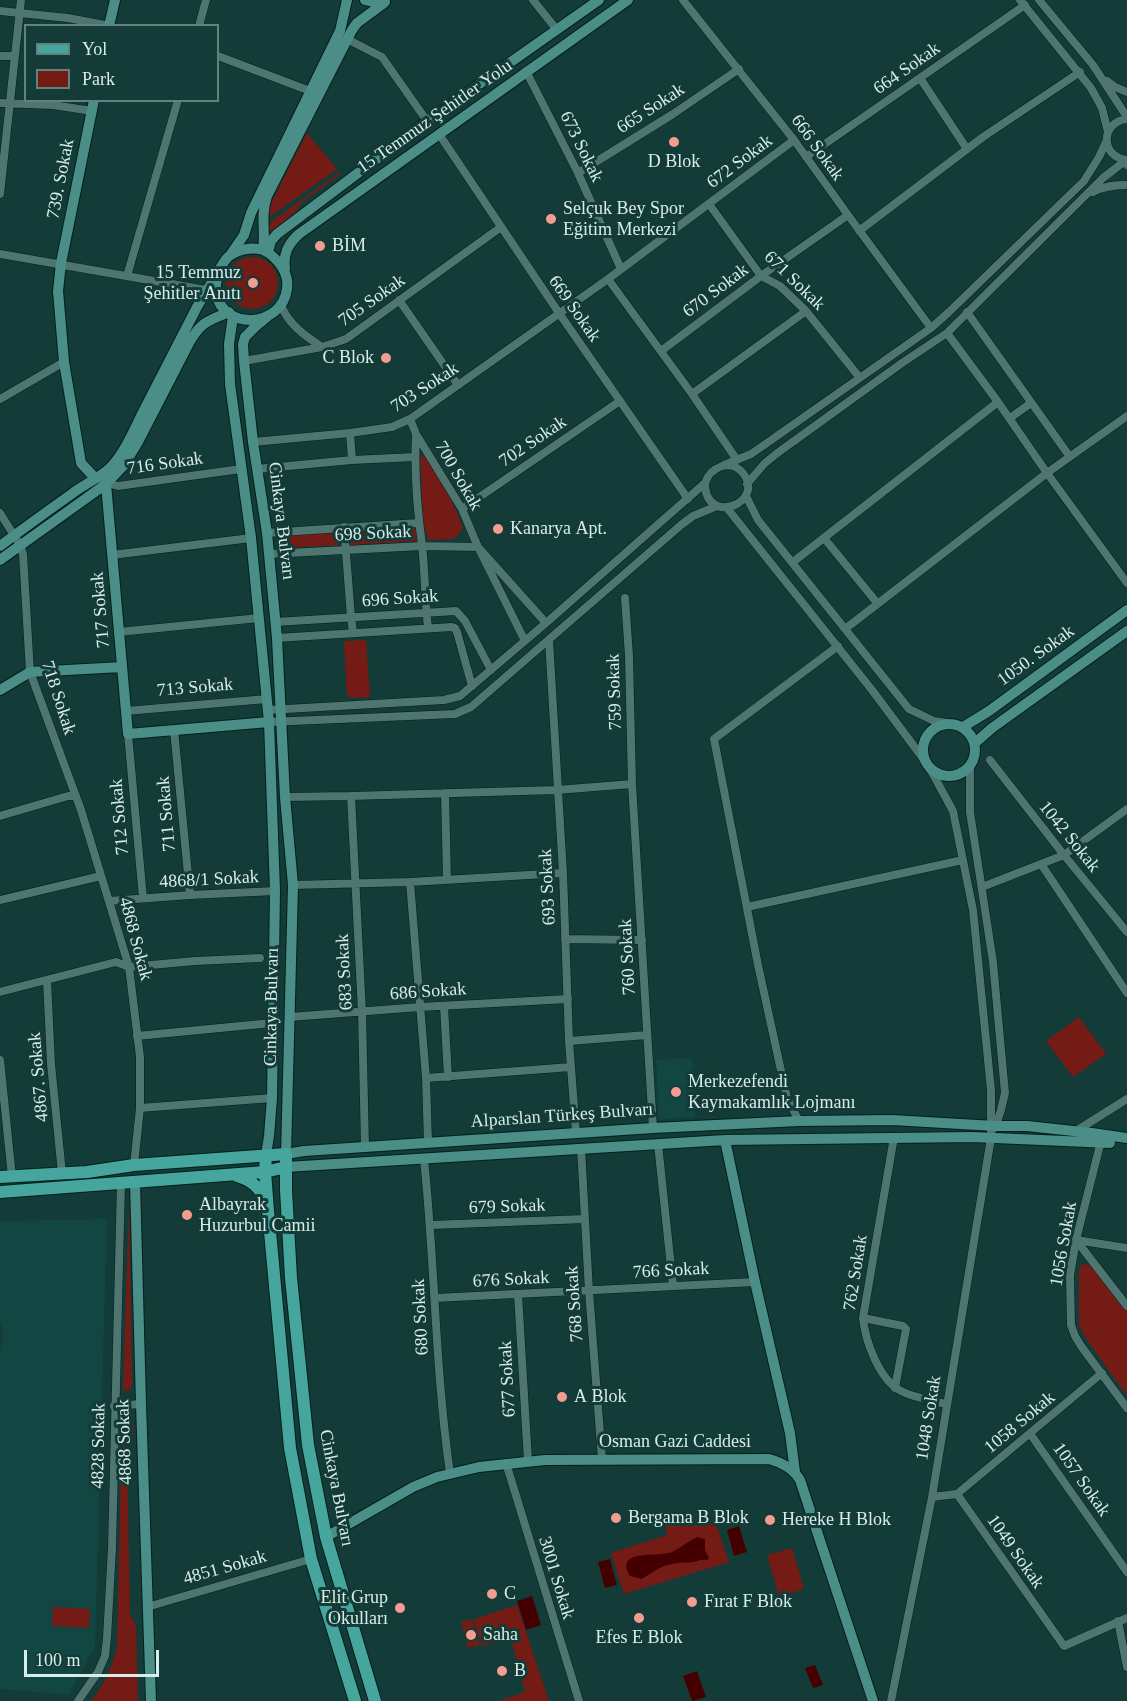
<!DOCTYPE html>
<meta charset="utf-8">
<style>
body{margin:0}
#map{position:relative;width:1127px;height:1701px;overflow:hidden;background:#133b37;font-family:Georgia,serif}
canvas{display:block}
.legend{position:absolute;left:24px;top:24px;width:195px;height:78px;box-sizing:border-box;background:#133b37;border:2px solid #62827f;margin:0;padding:8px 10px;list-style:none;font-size:18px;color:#d8edea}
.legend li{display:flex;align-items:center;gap:12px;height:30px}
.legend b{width:30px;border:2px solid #62827f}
.scale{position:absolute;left:24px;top:1650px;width:135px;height:27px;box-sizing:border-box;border:3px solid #d8edea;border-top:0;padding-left:8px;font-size:18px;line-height:21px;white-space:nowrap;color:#d8edea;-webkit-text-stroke:4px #133b37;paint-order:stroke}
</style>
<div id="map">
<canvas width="1127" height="1701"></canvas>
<ul class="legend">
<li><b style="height:8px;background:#46a69e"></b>Yol</li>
<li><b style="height:16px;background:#751b16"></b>Park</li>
</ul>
<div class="scale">100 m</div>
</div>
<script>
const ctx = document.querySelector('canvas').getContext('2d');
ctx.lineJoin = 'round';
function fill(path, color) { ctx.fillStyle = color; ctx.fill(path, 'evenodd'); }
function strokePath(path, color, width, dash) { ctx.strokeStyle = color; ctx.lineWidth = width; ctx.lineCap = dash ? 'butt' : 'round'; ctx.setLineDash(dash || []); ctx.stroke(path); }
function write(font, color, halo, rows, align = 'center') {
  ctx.font = font + ' Georgia,serif'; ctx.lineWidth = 6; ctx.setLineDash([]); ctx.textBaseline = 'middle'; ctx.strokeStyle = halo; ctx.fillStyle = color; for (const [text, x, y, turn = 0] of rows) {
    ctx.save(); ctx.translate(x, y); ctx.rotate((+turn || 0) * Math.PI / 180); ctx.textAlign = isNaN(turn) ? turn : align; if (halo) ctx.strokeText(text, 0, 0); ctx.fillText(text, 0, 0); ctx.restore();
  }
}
const built = new Path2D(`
 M692 1058 695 1117 659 1119 656 1060Z
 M107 1219 95 1647 69 1695 0 1689V1349L4 1334 0 1321V1221Z`);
const green = new Path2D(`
 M307 133 337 169 268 218 269 207Z
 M340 172 341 174 302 202 297 210 273 231 270 230 268 224Z
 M226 283a26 26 0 1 1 52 0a26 26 0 1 1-52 0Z
 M426 456C439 479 455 503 463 529L454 539 428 540 423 522 420 457Z
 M416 526 417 541 351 545 350 530Z
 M340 531V545L282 548 279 547 277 541 280 536Z
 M366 640 370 697 351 698 347 695 344 641Z
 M1079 1017 1106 1054 1073 1077 1046 1041Z
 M129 1202 132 1388 127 1391 123 1389V1386Z
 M1083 1264 1091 1265 1127 1310V1396L1085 1337 1079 1325V1269Z
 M126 1414 129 1415C137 1423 132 1438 127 1447L130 1615 136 1625 138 1701H91C104 1685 113 1666 117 1646L122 1421 124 1415Z
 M715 1521 729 1562 624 1594 611 1553 667 1535 665 1522Z
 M792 1548 804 1589 779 1596 767 1555Z
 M517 1605 549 1701H499L525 1692 511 1639 482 1646 474 1619Z
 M53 1607 90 1609 89 1628 52 1626Z
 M472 1619 480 1645 468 1648 461 1622Z`);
const water = new Path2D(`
 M739 1526 747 1552 734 1556 727 1530Z
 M697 1537 705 1539V1550L709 1558 707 1560C700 1559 699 1561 693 1562 688 1563 683 1562 678 1563 661 1565 656 1570 642 1579L630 1576C614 1548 657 1558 672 1552 681 1548 688 1541 697 1537Z
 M610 1559 617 1585 605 1588 598 1562Z
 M532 1596 541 1625 526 1630 517 1601Z
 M815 1665 823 1685 813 1688 805 1668Z
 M697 1671 706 1697 692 1701 683 1676Z`);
const street = new Path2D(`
 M533 0 557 30
 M683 0 794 140 848 215 931 328
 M1020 0 1091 88 1102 108 1108 132
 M1039 0 1093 65 1127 117
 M0 11 68 18 110 26
 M199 26 206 0
 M347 39 382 57 427 121
 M0 56H15
 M218 56 310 91
 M526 71 578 173 621 269
 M920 78 967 149
 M1107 81 1115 87 1127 92
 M0 103 53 105 92 111
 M1127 119C1100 122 1100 157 1127 160
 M439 134 559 313 688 499
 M806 157 1025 5
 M578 173 673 114 739 69
 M1093 192C1104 186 1114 185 1127 185
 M0 194 21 0
 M709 204 761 276 780 286 806 311 860 378
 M859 231 983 137 1080 72
 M0 254 206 290
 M127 276 178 100
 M608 279 692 394 737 460
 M399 300 458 385
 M281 305C288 324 305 336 322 347
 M967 312 1070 457
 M947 333 998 402 1047 473 1127 583
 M661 351 761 276 848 215
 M244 361 322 347 346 339 501 227
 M692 394 806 311
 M0 399 64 362
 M1010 418 1031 403
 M410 419 416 434 462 509 478 547 525 641
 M350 433 352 460
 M416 435C414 472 417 508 422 545 425 572 425 600 428 628
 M253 442 350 433 392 427 410 419 608 279 794 140
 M724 465 751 454 767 443 931 328 949 312 1084 181 1099 157 1106 142
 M257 469 352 460 415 457
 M103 482 118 486 241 469
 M747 484 764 464 776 454 902 363 947 333 1103 178 1125 161 1127 165
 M746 496 758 520 909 709 934 721 947 723
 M727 508 872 690 928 765 953 811 973 910 991 1090V1138L932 1497 891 1701
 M462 509 620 401
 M0 513 20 545 23 554 30 672 81 810 129 967 140 1057V1108L134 1165
 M344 527 351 617 353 633
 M267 533 418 523
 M824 538 878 604
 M269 554 422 546 478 547 546 623
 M112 555 251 538
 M793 562 998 402
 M625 598 629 656 632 784 653 1128
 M275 622 456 611 465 621 491 670
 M845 629 1047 473 1127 416
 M119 632 259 618
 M277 638 452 627 455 628 457 632 472 686
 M549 640 563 873 569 1041 576 1133
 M268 710 444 700 460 696 546 623 705 483C710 468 729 458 742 472 768 502 705 528 705 483
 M126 711 267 699
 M269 722 455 714 471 707 681 525 693 516 717 506
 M174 730 190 895
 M128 734 143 898
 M990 760 1064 855 1127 932
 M970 766V812L993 962 1005 1093 1001 1110 995 1128
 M445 793 447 879
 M351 796 362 1012 365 1147
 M285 797 351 796 557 790 632 784
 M0 816 68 796H76
 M1041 864 1127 993
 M410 882 426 1078 428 1143
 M293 885 410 882 563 873
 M982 887 1064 855 1127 809
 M0 900 101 876
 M109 901 190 895 275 891
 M747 907 963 860
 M565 939 642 940
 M47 980 51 1064 62 1173
 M0 992 116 962 129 967 195 961 260 958
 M444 1006 448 1077
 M290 1017 420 1007 568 999
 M137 1036 272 1023
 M569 1041 647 1035
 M0 1060 12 1177
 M426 1078 571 1067
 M140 1108 272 1098
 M799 1121 787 1098 758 965 714 739 838 646
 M1076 1131 1127 1099
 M894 1137 863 1318C865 1340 879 1380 901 1391 914 1398 932 1400 946 1404
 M1101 1141 1076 1240 1070 1275 1071 1325 1075 1336 1081 1346 1127 1408
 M658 1144 673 1286
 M581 1148 589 1291 602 1459
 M424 1159C435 1264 435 1369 450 1473
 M431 1225 585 1219
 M1076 1240 1127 1306
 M1076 1240 1127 1248
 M518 1294 528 1461
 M435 1298 755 1282
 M863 1318 903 1326 906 1329 895 1388
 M114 1406 141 1404
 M1031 1435 1127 1572
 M506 1463 579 1701
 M957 1494 1102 1373
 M932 1497 957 1494 1064 1646 1127 1618
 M147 1607 311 1559
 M1118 1621 1127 1667
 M78 1701 98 1672 105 1656 107 1638 112 1548 121 1183`);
const secondary = new Path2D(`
 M365 0 377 3 385 2
 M109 26 115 0
 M94 100 61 263 58 291 64 362 81 463 95 478
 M263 250C266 230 260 217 267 196L352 30 357 23 384 3
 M268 252 271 241 277 234 427 121 599 0
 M231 254 244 235 251 213 340 31 347 0
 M285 269C283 254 288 244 299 234L628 0
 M233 316 229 344 230 384 251 538 269 722 275 891 272 1098 269 1136 266 1155
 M267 317 255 327 245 337 243 344 244 361 253 442 267 533 277 638 285 797 293 885 286 1154 304 1151 653 1128 799 1121 892 1120 995 1126H1027L1092 1133 1127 1138
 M106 484 128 734 269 722
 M0 546C24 528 49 510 73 493 85 484 101 477 111 467 125 452 134 430 143 412 161 377 179 342 197 307 204 295 211 284 218 272 221 267 224 261 228 257 239 248 259 245 270 254 281 263 289 275 287 289 282 328 223 331 216 293 215 285 217 278 219 271
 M0 560 106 484 124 465 138 442 189 343C201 322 207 321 229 312
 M0 690 30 672 122 667
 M923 750a26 26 0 1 1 52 0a26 26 0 1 1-52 0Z
 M963 727 989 711 1127 610
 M975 743 992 728 1127 631
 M725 1140 755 1282 790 1433 795 1472
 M286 1167 725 1140 972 1137 1110 1143
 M135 1182 141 1404 151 1701
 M326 1537 413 1487 437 1477 479 1467 545 1460 769 1459C782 1463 793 1468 800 1480L873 1701`);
const primary = new Path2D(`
 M266 1155 265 1172 268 1210 290 1448 311 1559 355 1701
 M237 1176C251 1180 260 1187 265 1201
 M0 1177 87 1172 134 1165 286 1154V1190L291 1278 308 1445 326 1537 375 1701
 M0 1192 265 1172 286 1167`);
const markers = [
 [674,142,6,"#f59c91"],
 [551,219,6,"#f59c91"],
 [320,246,6,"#f59c91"],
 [253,283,6,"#f59c91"],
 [386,358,6,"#f59c91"],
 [498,529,6,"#f59c91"],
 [676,1092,6,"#f59c91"],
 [187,1215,6,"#f59c91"],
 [562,1397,6,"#f59c91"],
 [616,1518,6,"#f59c91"],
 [770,1520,6,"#f59c91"],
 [492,1594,6,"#f59c91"],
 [692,1602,6,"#f59c91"],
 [400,1608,6,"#f59c91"],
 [639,1618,6,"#f59c91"],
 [471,1635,6,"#f59c91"],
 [502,1671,6,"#f59c91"]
];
const streetNames = [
 ["664 Sokak",907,69,-35],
 ["665 Sokak",651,109,-33],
 ["15 Temmuz Şehitler Yolu",435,117,-35],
 ["673 Sokak",581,147,64],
 ["666 Sokak",817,148,54],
 ["672 Sokak",740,162,-37],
 ["739. Sokak",61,179,-79],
 ["671 Sokak",794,281,44],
 ["670 Sokak",716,291,-37],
 ["705 Sokak",372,301,-35],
 ["669 Sokak",574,309,55],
 ["703 Sokak",425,388,-33],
 ["702 Sokak",533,442,-34],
 ["716 Sokak",165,464,-8],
 ["700 Sokak",458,476,60],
 ["Cinkaya Bulvarı",281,521,83],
 ["698 Sokak",373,534,-3],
 ["696 Sokak",400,599,-4],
 ["717 Sokak",101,610,-95],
 ["1050. Sokak",1036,656,-36],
 ["713 Sokak",195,688,-5],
 ["759 Sokak",615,692,-92],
 ["718 Sokak",58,698,72],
 ["711 Sokak",167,814,-95],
 ["712 Sokak",120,817,-95],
 ["1042 Sokak",1069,837,51],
 ["4868/1 Sokak",209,880,-3],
 ["693 Sokak",548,887,-93],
 ["4868 Sokak",135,939,75],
 ["760 Sokak",628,957,-93],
 ["683 Sokak",345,972,-93],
 ["686 Sokak",428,992,-4],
 ["Cinkaya Bulvarı",272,1007,-89],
 ["4867. Sokak",39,1077,-95],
 ["Alparslan Türkeş Bulvarı",562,1116,-4],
 ["679 Sokak",507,1207,-2],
 ["1056 Sokak",1064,1244,-80],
 ["766 Sokak",671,1271,-3],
 ["762 Sokak",856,1273,-81],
 ["676 Sokak",511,1280,-3],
 ["768 Sokak",575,1304,-94],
 ["680 Sokak",421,1317,-93],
 ["677 Sokak",508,1379,-93],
 ["1048 Sokak",929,1418,-81],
 ["1058 Sokak",1020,1423,-40],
 ["4868 Sokak",125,1442,-92],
 ["Osman Gazi Caddesi",675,1442],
 ["4828 Sokak",99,1446,-89],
 ["1057 Sokak",1081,1480,55],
 ["Cinkaya Bulvarı",336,1488,79],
 ["1049 Sokak",1015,1552,55],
 ["4851 Sokak",225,1568,-16],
 ["3001 Sokak",556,1578,73]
];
const poiNames = [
 ["D Blok",674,162,"center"],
 ["Selçuk Bey Spor",563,209],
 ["Eğitim Merkezi",563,230],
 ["BİM",332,246],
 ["15 Temmuz",241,273,"right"],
 ["Şehitler Anıtı",241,294,"right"],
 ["C Blok",374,358,"right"],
 ["Kanarya Apt.",510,529],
 ["Merkezefendi",688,1082],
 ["Kaymakamlık Lojmanı",688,1103],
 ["Albayrak",199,1205],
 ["Huzurbul Camii",199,1226],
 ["A Blok",574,1397],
 ["Bergama B Blok",628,1518],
 ["Hereke H Blok",782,1520],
 ["C",504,1594],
 ["Elit Grup",388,1598,"right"],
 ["Okulları",388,1619,"right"],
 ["Fırat F Blok",704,1602],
 ["Saha",483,1635],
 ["Efes E Blok",639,1638,"center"],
 ["B",514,1671]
];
fill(built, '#124642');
fill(green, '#751b16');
fill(water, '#440001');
strokePath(street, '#03201e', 9);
strokePath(secondary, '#03201e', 12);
strokePath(primary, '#03201e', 14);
strokePath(street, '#4e7570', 8);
strokePath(secondary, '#4a8e87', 10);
strokePath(primary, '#46a69e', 12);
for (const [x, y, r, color] of markers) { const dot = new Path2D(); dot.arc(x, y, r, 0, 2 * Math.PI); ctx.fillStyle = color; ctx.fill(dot); strokePath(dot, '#133b37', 2); }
write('18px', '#d8edea', '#133b37', streetNames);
write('18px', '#d8edea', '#133b37', poiNames, 'left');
</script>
